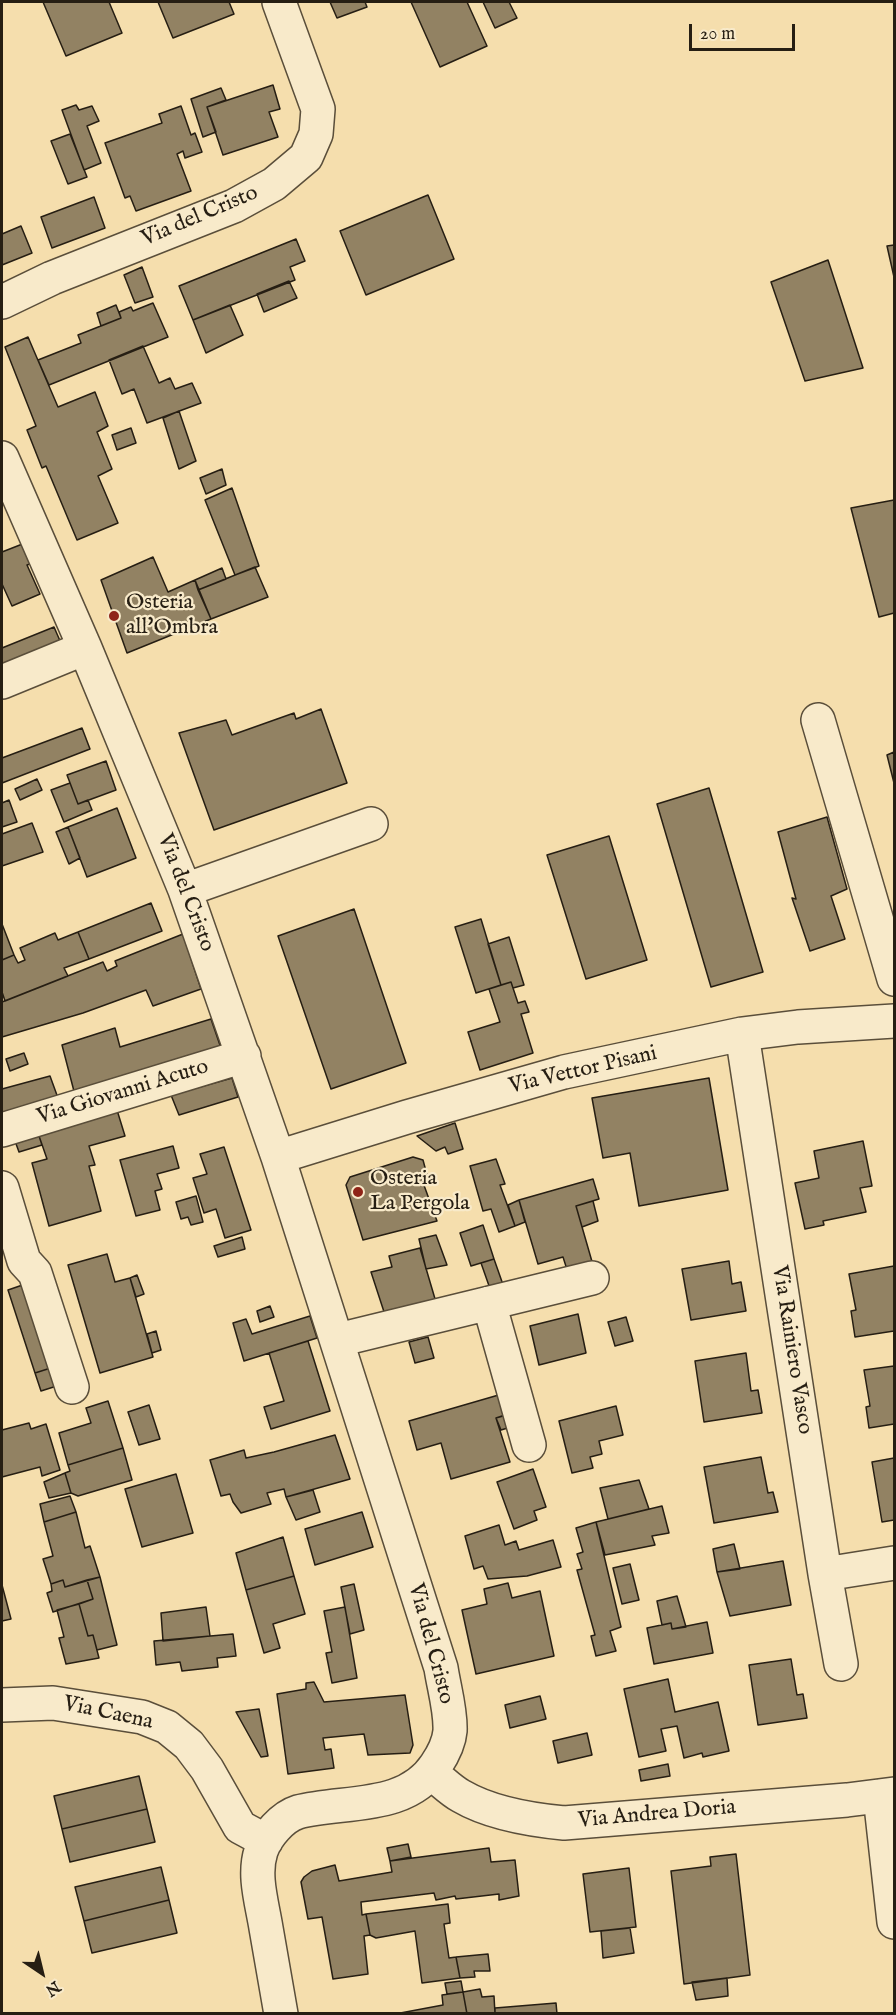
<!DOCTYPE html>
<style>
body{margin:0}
#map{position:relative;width:896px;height:2015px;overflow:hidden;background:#f5dead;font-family:"IM FELL English",serif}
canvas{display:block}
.frame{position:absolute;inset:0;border:3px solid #261e13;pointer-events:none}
.north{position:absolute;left:12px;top:1943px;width:60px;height:60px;-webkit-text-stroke:4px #f8eaca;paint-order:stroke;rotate:145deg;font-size:16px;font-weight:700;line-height:24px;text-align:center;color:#261e13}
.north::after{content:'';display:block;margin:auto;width:21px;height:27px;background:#261e13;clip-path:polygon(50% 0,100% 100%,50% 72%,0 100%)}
.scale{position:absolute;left:689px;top:24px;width:106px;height:27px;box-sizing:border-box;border:3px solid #261e13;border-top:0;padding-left:8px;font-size:18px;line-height:21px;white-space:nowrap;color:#261e13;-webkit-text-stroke:4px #f8eaca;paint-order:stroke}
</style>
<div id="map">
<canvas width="896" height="2015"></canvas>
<div class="frame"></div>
<div class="north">N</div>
<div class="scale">20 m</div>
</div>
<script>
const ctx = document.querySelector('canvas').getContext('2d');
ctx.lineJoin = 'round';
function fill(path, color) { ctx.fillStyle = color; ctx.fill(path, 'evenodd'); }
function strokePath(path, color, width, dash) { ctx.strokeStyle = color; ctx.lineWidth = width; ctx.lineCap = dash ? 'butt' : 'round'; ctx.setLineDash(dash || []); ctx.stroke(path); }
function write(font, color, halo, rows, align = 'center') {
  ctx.font = font + ' "IM FELL English",serif'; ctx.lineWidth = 4.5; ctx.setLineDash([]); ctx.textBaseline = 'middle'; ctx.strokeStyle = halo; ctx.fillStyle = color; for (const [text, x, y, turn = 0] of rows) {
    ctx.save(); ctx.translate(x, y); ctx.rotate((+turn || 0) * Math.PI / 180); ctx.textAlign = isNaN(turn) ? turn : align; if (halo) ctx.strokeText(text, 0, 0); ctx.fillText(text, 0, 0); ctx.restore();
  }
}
const building = new Path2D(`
 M43 2H109L122 33 66 56Z
 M158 2H229L234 14 173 38Z
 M330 2H365L367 7 337 18Z
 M411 2H467L487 46 440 67Z
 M483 2H509L517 18 495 28Z
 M273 85 280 109 269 112 278 137 223 155 207 107Z
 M221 88 226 100 207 107 216 132 203 137 191 99Z
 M76 105 79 110 92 106 99 121 87 126 101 163 84 170 62 110Z
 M181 106 191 135 195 133 202 152 185 158 183 151 177 154 191 191 136 211 130 196 125 198 105 143 162 123 159 114Z
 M70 134 87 177 68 184 51 141Z
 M428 195 454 259 366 295 340 231Z
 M94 197 105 228 52 248 41 217Z
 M21 226 32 253 2 265V234Z
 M296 239 305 261 290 267 295 280 193 320 179 286Z
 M894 245V277L887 246Z
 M828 260 863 368 805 381 771 282Z
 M142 267 153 297 135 303 124 275Z
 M289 281 297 298 264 312 257 294Z
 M153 303 168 337 49 385 38 360 81 343 78 335 121 318 119 312 131 307 133 311Z
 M116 305 121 318 101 326 97 313Z
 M230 305 243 335 206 353 193 320Z
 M28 337 58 407 95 392 108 426 97 432 112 469 98 476 118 523 77 540 46 466 42 468 27 430 36 426 5 347Z
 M143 346 159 383 170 378 175 389 192 383 201 403 147 423 134 389 122 394 109 360Z
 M179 411 196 461 179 469 163 418Z
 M131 428 136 443 117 450 112 435Z
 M222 469 226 485 206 494 200 478Z
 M232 488 259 566 235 575 205 500Z
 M894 500V613L879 617 851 508Z
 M25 543 33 563 27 565 40 594 12 606 2 584V552Z
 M153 557 168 592 195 580 211 619 127 653 101 580Z
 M255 567 268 597 211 619 198 590Z
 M222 568 226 579 198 590 195 580Z
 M54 627 64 650 2 675V648Z
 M321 709 347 783 214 830 179 733 226 720 232 735 294 713 296 719Z
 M82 728 90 749 2 783V758Z
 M894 752V783L887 755Z
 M106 761 116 790 78 804 67 775Z
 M37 779 42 790 20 800 15 789Z
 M70 783 78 804 88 800 92 810 64 822 51 790Z
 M709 788 763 972 711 987 657 804Z
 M9 800 17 822 2 827V803Z
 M117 808 136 858 87 877 68 827Z
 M827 817 847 889 831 896 845 939 810 951 792 898 796 899 778 832Z
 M32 823 43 852 2 866V834Z
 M68 827 80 858 69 864 56 832Z
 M609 836 647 960 586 979 547 855Z
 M151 903 162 931 89 959 78 932Z
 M354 909 406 1063 331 1089 278 936Z
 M481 919 501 985 476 993 455 927Z
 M2 924 14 955 2 960Z
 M78 932 89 959 64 968 68 976 5 1001 2 992V960L14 955 18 963 25 960 20 948 55 933 58 940Z
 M183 934 201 989 153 1006 146 990 83 1013 2 1037V1002L103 962 107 971 117 966 115 961Z
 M509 937 524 985 513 988 511 982 501 985 488 944Z
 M511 982 518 1003 525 1001 529 1012 521 1014 533 1053 480 1070 468 1032 500 1022 489 989Z
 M211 1019 223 1054 76 1099 62 1045 115 1028 120 1047Z
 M24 1053 28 1064 10 1071 6 1059Z
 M50 1076 58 1098 2 1113V1089Z
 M232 1078 238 1097 179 1115 171 1095Z
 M709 1078 728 1190 639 1206 630 1153 603 1158 592 1098Z
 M117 1110 125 1136 89 1146 95 1165 89 1166 101 1211 49 1226 32 1163 47 1159 38 1133Z
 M455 1123 463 1149 448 1154 445 1147 436 1151 417 1136Z
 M38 1133 42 1145 19 1152 15 1141Z
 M863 1141 872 1186 860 1188 866 1212 823 1221 824 1225 805 1229 795 1183 819 1178 814 1151Z
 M173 1146 179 1168 157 1174 162 1189 155 1191 160 1210 136 1216 120 1160Z
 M224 1147 251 1230 225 1238 216 1209 204 1213 193 1178 207 1174 200 1154Z
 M413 1157 423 1160 427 1175 421 1177 437 1221 363 1240 346 1185 350 1177Z
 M496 1159 505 1184 500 1185 515 1226 499 1232 491 1209 483 1211 470 1166Z
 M593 1179 599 1199 576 1206 595 1272 570 1279 563 1257 538 1264 519 1200Z
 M196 1196 203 1222 191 1225 188 1217 181 1219 176 1202Z
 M519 1200 525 1222 515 1226 508 1205Z
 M593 1201 598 1221 582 1227 576 1206Z
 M483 1225 494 1259 471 1266 460 1233Z
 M436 1235 447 1265 426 1269 419 1239Z
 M242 1237 245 1249 218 1257 214 1246Z
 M420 1248 438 1309 387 1321 371 1272 392 1267 389 1256Z
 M107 1254 115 1282 130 1278 153 1357 100 1373 68 1265Z
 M494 1259 507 1296 494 1300 481 1263Z
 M729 1261 732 1284 741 1282 746 1311 691 1320 682 1269Z
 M894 1266V1331L855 1337 851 1311 856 1310 849 1274Z
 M137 1275 144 1294 136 1297 130 1278Z
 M37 1280 57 1366 35 1373 8 1290Z
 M270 1306 274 1317 260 1322 257 1311Z
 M578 1314 586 1353 539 1365 530 1326Z
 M310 1316 317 1338 244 1361 233 1323 246 1319 252 1334Z
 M626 1317 633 1341 615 1346 608 1322Z
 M156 1331 161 1350 152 1353 147 1334Z
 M428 1337 434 1358 415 1363 409 1342Z
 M308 1341 330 1411 271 1429 264 1407 284 1401 269 1353Z
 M746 1353 751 1391 758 1390 762 1413 704 1422 695 1361Z
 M57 1366 63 1384 41 1391 35 1373Z
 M894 1366V1424L869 1428 866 1407 870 1406 864 1370Z
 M502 1394 508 1414 496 1418 510 1462 451 1479 441 1443 417 1450 409 1421Z
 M108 1401 123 1448 68 1465 59 1433 91 1423 86 1408Z
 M149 1405 160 1439 139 1445 128 1412Z
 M616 1406 623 1435 599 1441 602 1454 590 1457 593 1468 572 1473 559 1421Z
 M517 1412 521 1424 501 1430 496 1418Z
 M29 1423 31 1429 46 1424 60 1470 42 1476 40 1467 2 1477V1430Z
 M335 1435 350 1479 286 1497 284 1489 267 1493 271 1504 241 1513 233 1502 230 1494 221 1496 210 1460 244 1450 246 1458 274 1452Z
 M123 1448 132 1480 78 1496 71 1493 65 1473 70 1471 68 1465Z
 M761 1457 768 1493 773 1492 778 1512 714 1523 704 1467Z
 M894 1458V1520L882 1522 872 1462Z
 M533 1469 546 1507 534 1511 537 1520 514 1529 497 1482Z
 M65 1473 71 1493 49 1498 44 1482Z
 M176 1474 193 1533 142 1547 125 1489Z
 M639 1480 649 1509 608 1519 600 1488Z
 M313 1490 320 1512 296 1520 286 1497Z
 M70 1496 76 1512 44 1522 40 1504Z
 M662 1506 669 1533 652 1536 655 1545 605 1555 596 1522Z
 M76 1512 85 1548 90 1546 100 1577 65 1587 63 1580 51 1584 43 1559 53 1556 44 1522Z
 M362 1512 373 1547 315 1565 305 1529Z
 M596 1522 621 1627 610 1631 616 1651 596 1656 591 1636 595 1635 577 1570 582 1569 577 1554 583 1552 576 1528Z
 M499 1525 505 1545 516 1541 519 1550 553 1540 561 1567 527 1576 488 1579 483 1566 474 1569 465 1536Z
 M283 1537 294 1576 246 1590 236 1553Z
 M734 1544 740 1569 717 1572 713 1549Z
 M783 1561 791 1605 730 1616 717 1572Z
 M630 1564 639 1600 622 1604 613 1568Z
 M294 1576 305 1614 273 1624 280 1648 264 1653 246 1590Z
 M100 1577 117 1645 97 1650 93 1635 88 1636 79 1604 93 1599 87 1580Z
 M63 1580 65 1587 87 1580 93 1599 53 1612 47 1593 52 1591 51 1584Z
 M508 1583 512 1598 540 1591 554 1656 476 1674 462 1610 487 1604 484 1589Z
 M354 1584 364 1630 350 1634 341 1587Z
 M2 1585 11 1619 2 1621Z
 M677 1596 686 1627 672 1629 671 1623 662 1625 657 1601Z
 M79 1604 88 1636 93 1635 99 1658 66 1664 59 1638 64 1637 57 1610Z
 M206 1607 210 1636 163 1641 161 1613Z
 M345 1607 357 1678 332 1683 326 1653 332 1652 324 1611Z
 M707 1622 713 1653 654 1664 647 1628 671 1623 672 1629Z
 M233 1634 236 1656 217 1658 218 1667 182 1671 180 1662 156 1665 154 1641Z
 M791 1659 797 1695 803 1694 807 1718 758 1725 749 1665Z
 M668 1679 675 1712 718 1702 729 1751 703 1757 702 1753 684 1758 677 1726 661 1729 666 1751 639 1757 624 1689Z
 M314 1682 324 1702 405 1695 413 1745 410 1753 368 1755 364 1734 323 1738 325 1750 331 1749 334 1768 288 1774 277 1694 306 1689V1683Z
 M540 1696 546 1719 510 1728 505 1705Z
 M259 1709 268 1756 261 1757 236 1712Z
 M587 1733 592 1755 558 1763 553 1741Z
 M668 1764 670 1776 641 1781 639 1770Z
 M139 1776 147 1809 62 1829 54 1796Z
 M147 1809 155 1842 70 1862 62 1829Z
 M408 1844 411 1857 390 1861 387 1848Z
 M489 1848 491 1862 515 1860 519 1896 499 1900V1894L456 1899 455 1896 436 1900 434 1893 361 1902 362 1915 366 1914 370 1935 364 1936 368 1974 333 1979 322 1917 308 1919 301 1882 304 1877 312 1871 335 1865 339 1881 392 1872 390 1861Z
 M736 1854 750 1975 684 1984 671 1871 711 1866 710 1857Z
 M161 1867 169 1900 84 1921 75 1887Z
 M629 1868 636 1927 590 1932 583 1874Z
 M169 1900 177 1933 92 1953 84 1921Z
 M448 1904 450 1923 444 1924 449 1958 456 1957 460 1978 422 1983 415 1931 376 1938 370 1935 366 1914Z
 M630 1928 634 1953 603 1958 601 1931Z
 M488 1954 490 1971H474L475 1977 460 1978 456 1957Z
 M727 1978 728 1996 696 2000 692 1982Z
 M461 1981 463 1992 447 1994 445 1983Z
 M480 1989 482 1997 494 1996 495 2014H467L463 1992Z
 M463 1992 467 2014H395L443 2005 442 1995Z
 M556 2003 557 2014H495V2008Z`);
const minor = new Path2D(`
 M2 302 52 278 234 206 274 184 306 157 316 134 318 109 279 2
 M2 458 85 648 185 890 278 1157 441 1668C444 1688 451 1711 450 1731 449 1743 442 1756 436 1765 406 1811 344 1800 298 1812 282 1817 266 1836 261 1851 253 1875 262 1903 266 1928 271 1956 276 1985 281 2014
 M2 682 85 648
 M818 720 894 979
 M185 890 371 824
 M742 1034 825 1574 841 1664
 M2 1130 244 1056
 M278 1157 407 1117 564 1072 742 1034 798 1027 894 1021
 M2 1188 24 1261 35 1273 72 1387
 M489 1303 529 1445
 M338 1340 592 1278
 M825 1574 894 1563
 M2 1705 53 1703 142 1717 167 1727 189 1745 207 1769 240 1827 266 1841
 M431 1773C441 1780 450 1790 461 1796 490 1813 532 1820 564 1823L847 1800 894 1794
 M880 1796 894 1922`);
const markers = [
 [114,616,6,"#8f2418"],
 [358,1192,6,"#8f2418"]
];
const streetNames = [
 ["Via del Cristo",200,217,-23],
 ["Via del Cristo",185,893,69],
 ["Via Vettor Pisani",583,1071,-13],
 ["Via Giovanni Acuto",123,1093,-17],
 ["Via Rainiero Vasco",791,1350,81],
 ["Via del Cristo",430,1644,75],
 ["Via Caena",108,1714,12],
 ["Via Andrea Doria",657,1815,-5]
];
const poiNames = [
 ["Osteria",126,603],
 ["all'Ombra",126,628],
 ["Osteria",370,1179],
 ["La Pergola",370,1204]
];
fill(building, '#928263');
strokePath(building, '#261e13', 1.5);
strokePath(minor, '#5a4e3a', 36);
strokePath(minor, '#f8eaca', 33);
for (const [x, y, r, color] of markers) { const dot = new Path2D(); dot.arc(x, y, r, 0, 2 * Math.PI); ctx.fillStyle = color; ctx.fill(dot); strokePath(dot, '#f8eaca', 2); }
write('22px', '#261e13', '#f8eaca', streetNames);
write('22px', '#261e13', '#f8eaca', poiNames, 'left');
</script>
